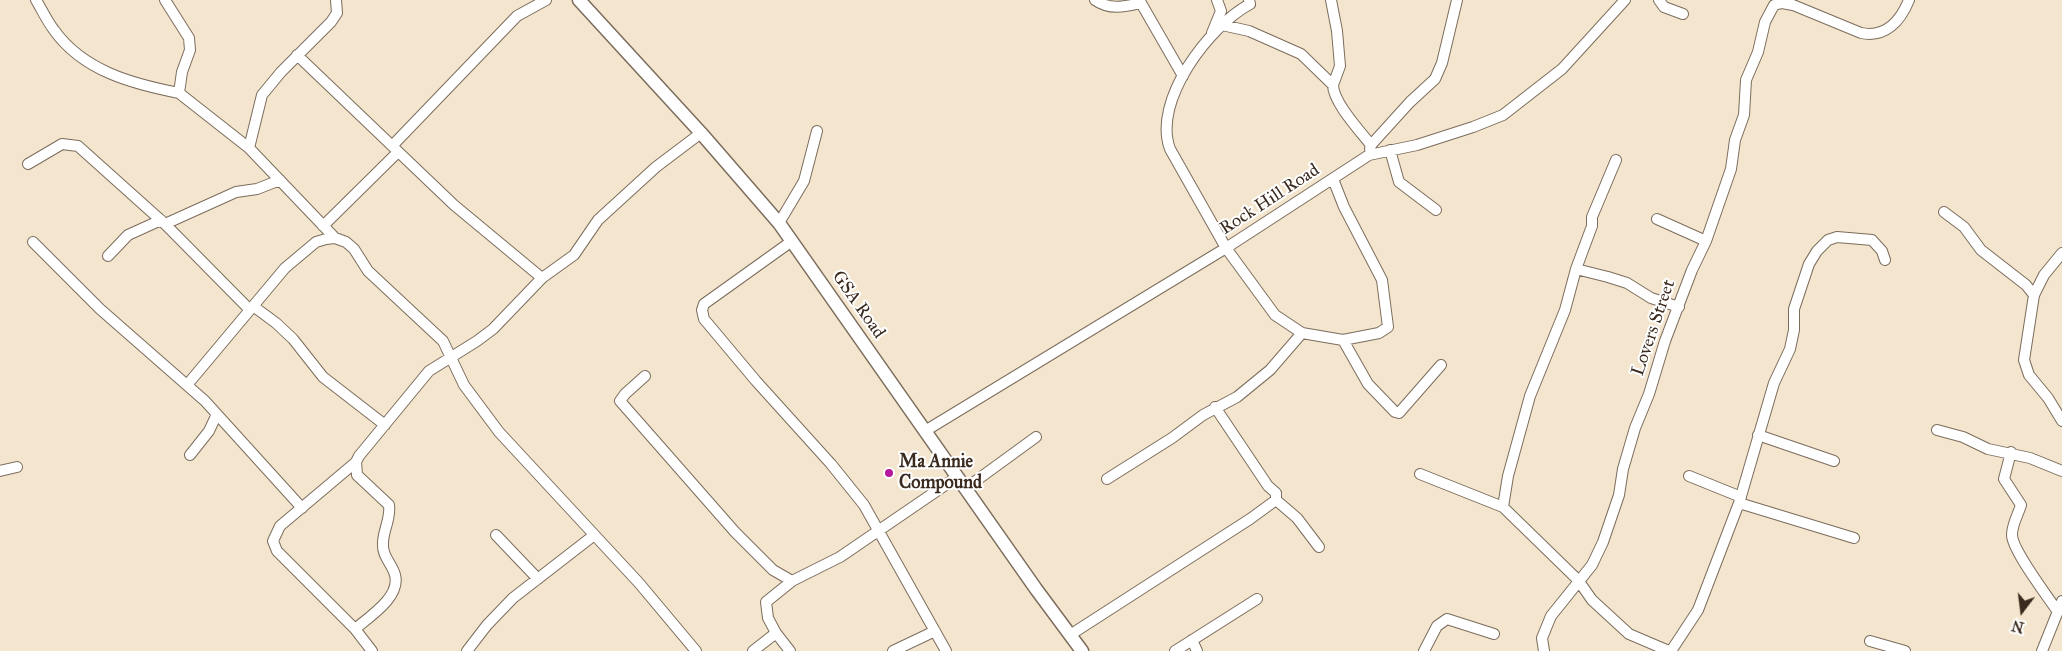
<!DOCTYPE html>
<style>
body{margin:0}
#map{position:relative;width:2062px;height:651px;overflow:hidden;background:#f4e6ce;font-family:"IM FELL Great Primer",serif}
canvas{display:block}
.north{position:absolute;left:1997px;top:586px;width:50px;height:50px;-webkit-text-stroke:4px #fff;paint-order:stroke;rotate:195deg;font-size:14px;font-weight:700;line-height:20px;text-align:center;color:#3b2a1e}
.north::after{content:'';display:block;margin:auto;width:18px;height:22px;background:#3b2a1e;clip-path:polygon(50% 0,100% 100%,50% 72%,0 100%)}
</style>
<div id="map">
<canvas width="2062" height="651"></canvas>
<div class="north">N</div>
</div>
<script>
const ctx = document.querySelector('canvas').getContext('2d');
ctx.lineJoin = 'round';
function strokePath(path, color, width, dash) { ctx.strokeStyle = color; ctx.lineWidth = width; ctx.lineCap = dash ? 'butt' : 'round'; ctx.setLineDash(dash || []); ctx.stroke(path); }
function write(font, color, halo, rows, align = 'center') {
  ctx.font = font + ' "IM FELL Great Primer",serif'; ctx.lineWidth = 4; ctx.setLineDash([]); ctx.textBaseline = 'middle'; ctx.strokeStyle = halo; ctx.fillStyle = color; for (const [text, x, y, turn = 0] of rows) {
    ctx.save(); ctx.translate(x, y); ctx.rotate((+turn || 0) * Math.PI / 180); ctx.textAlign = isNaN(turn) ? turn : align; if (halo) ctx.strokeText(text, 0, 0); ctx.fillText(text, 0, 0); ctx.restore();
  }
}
const minor = new Path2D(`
 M36 0C42 10 47 21 54 30 83 71 133 84 179 93
 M165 0 189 38 190 50 182 72 179 93 249 148 335 238
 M1095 0C1109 10 1124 7 1141 3L1183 76
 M1249 0 1250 4C1209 26 1152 101 1170 149L1226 248 1275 315 1302 333 1343 340 1368 384 1395 412 1399 413 1441 365
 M1331 0 1337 31 1340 66 1333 85
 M1659 0 1664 7 1683 14
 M1222 25 1249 31 1301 54 1333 85C1333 102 1360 131 1371 145
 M1212 33 1221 11 1217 0
 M297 55 454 205 542 278 493 329 477 341 429 371 359 456 356 462 357 475 389 505C391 519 383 530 383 543 382 557 392 563 395 575 401 597 369 617 355 629
 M392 146 517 16 546 0
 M249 148 262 95 281 72 331 22 337 13 336 0
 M1370 149 1371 145 1410 102 1435 79 1442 63 1457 0
 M1390 150 1399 182 1436 210
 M28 164 62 144 78 146 165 224 250 310
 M1333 179 1344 207 1382 280 1388 327 1379 333 1343 340
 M1944 212 1964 227 1981 250 2026 285 2034 295
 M1657 219 1706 241
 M779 223 804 181 817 131
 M165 224 236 192 257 189 280 180
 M323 226 398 152
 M792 241 704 304 702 310 704 319 756 381 831 464 864 505 946 651
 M33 242 100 309 205 401 302 508
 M2062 253 2044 275 2034 295 2024 360 2029 375 2048 398 2062 421
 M108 256 128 235 161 220
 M1576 269 1608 277 1627 283 1651 298 1679 307
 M542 278 574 255 598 220 656 167 701 133
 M253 306 276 323 293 339 323 377 385 425
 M645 376 625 394 620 401 735 532 773 570 792 581 840 557 957 477
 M187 385 285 268 316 242 326 239 335 238 346 242 354 249 368 271 443 341 464 385 499 432 639 583 696 651
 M1937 430 1963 437 1988 449 2030 458 2062 471
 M925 431 1226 248 1369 155 1417 145 1473 127 1503 115 1562 69 1625 0
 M1758 435 1834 461
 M2011 452 2004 479 2021 505C2018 515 2012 524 2012 535 2012 550 2048 597 2058 612
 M190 455 209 431 216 416
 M356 462 280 526 273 541 277 551 355 629 372 651
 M0 471 17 467
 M1420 474 1503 507 1578 580 1592 600 1629 634 1669 651
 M1689 476 1741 497
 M1107 479 1172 438 1203 415 1237 397 1270 370 1302 333
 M966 488 1036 437
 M1276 500 1297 518 1319 547
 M1739 503 1854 538
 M1503 507 1508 476 1530 396 1565 310 1576 269 1592 226V217L1616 160
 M496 535 538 579
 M776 633 768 618 766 602 792 581
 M1070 635 1250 519 1276 500V493L1268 486 1215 407
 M1192 640 1197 651
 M1870 641 1905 651
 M467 651 487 625 513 598 593 536
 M753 651 776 633 790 651
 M893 651 935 631
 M1175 651 1257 599
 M1424 651 1437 626 1447 619 1494 634
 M1544 651 1542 638 1551 616 1592 565 1603 542 1619 495 1623 469 1635 428 1649 394 1665 341 1692 270 1706 241 1731 169 1735 140 1744 115 1746 80 1758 52 1765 22 1774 5 1782 3 1793 5 1861 33C1885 38 1900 22 1909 0
 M1671 651 1698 610 1739 503 1774 383 1790 349 1794 330V309L1809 264 1817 251 1828 240 1837 237 1872 240 1882 251 1885 260
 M2042 651 2062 601`);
const tertiary = new Path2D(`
 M579 0 701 133 779 223 1036 589 1082 651`);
const markers = [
 [889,473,5,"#b5179e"]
];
const streetNames = [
 ["Rock Hill Road",1270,200,-33],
 ["GSA Road",858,305,55],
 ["Lovers Street",1654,328,-71]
];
const poiNames = [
 ["Ma Annie",899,463],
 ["Compound",899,484]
];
strokePath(minor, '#7c6c5c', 12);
strokePath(tertiary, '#7c6c5c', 15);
strokePath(minor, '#fff', 10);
strokePath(tertiary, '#fff', 12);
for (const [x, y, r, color] of markers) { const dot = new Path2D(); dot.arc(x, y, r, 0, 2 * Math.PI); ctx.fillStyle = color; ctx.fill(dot); strokePath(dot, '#fff', 2); }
write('18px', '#3b2a1e', '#fff', streetNames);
write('bold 18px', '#3b2a1e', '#fff', poiNames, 'left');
</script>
